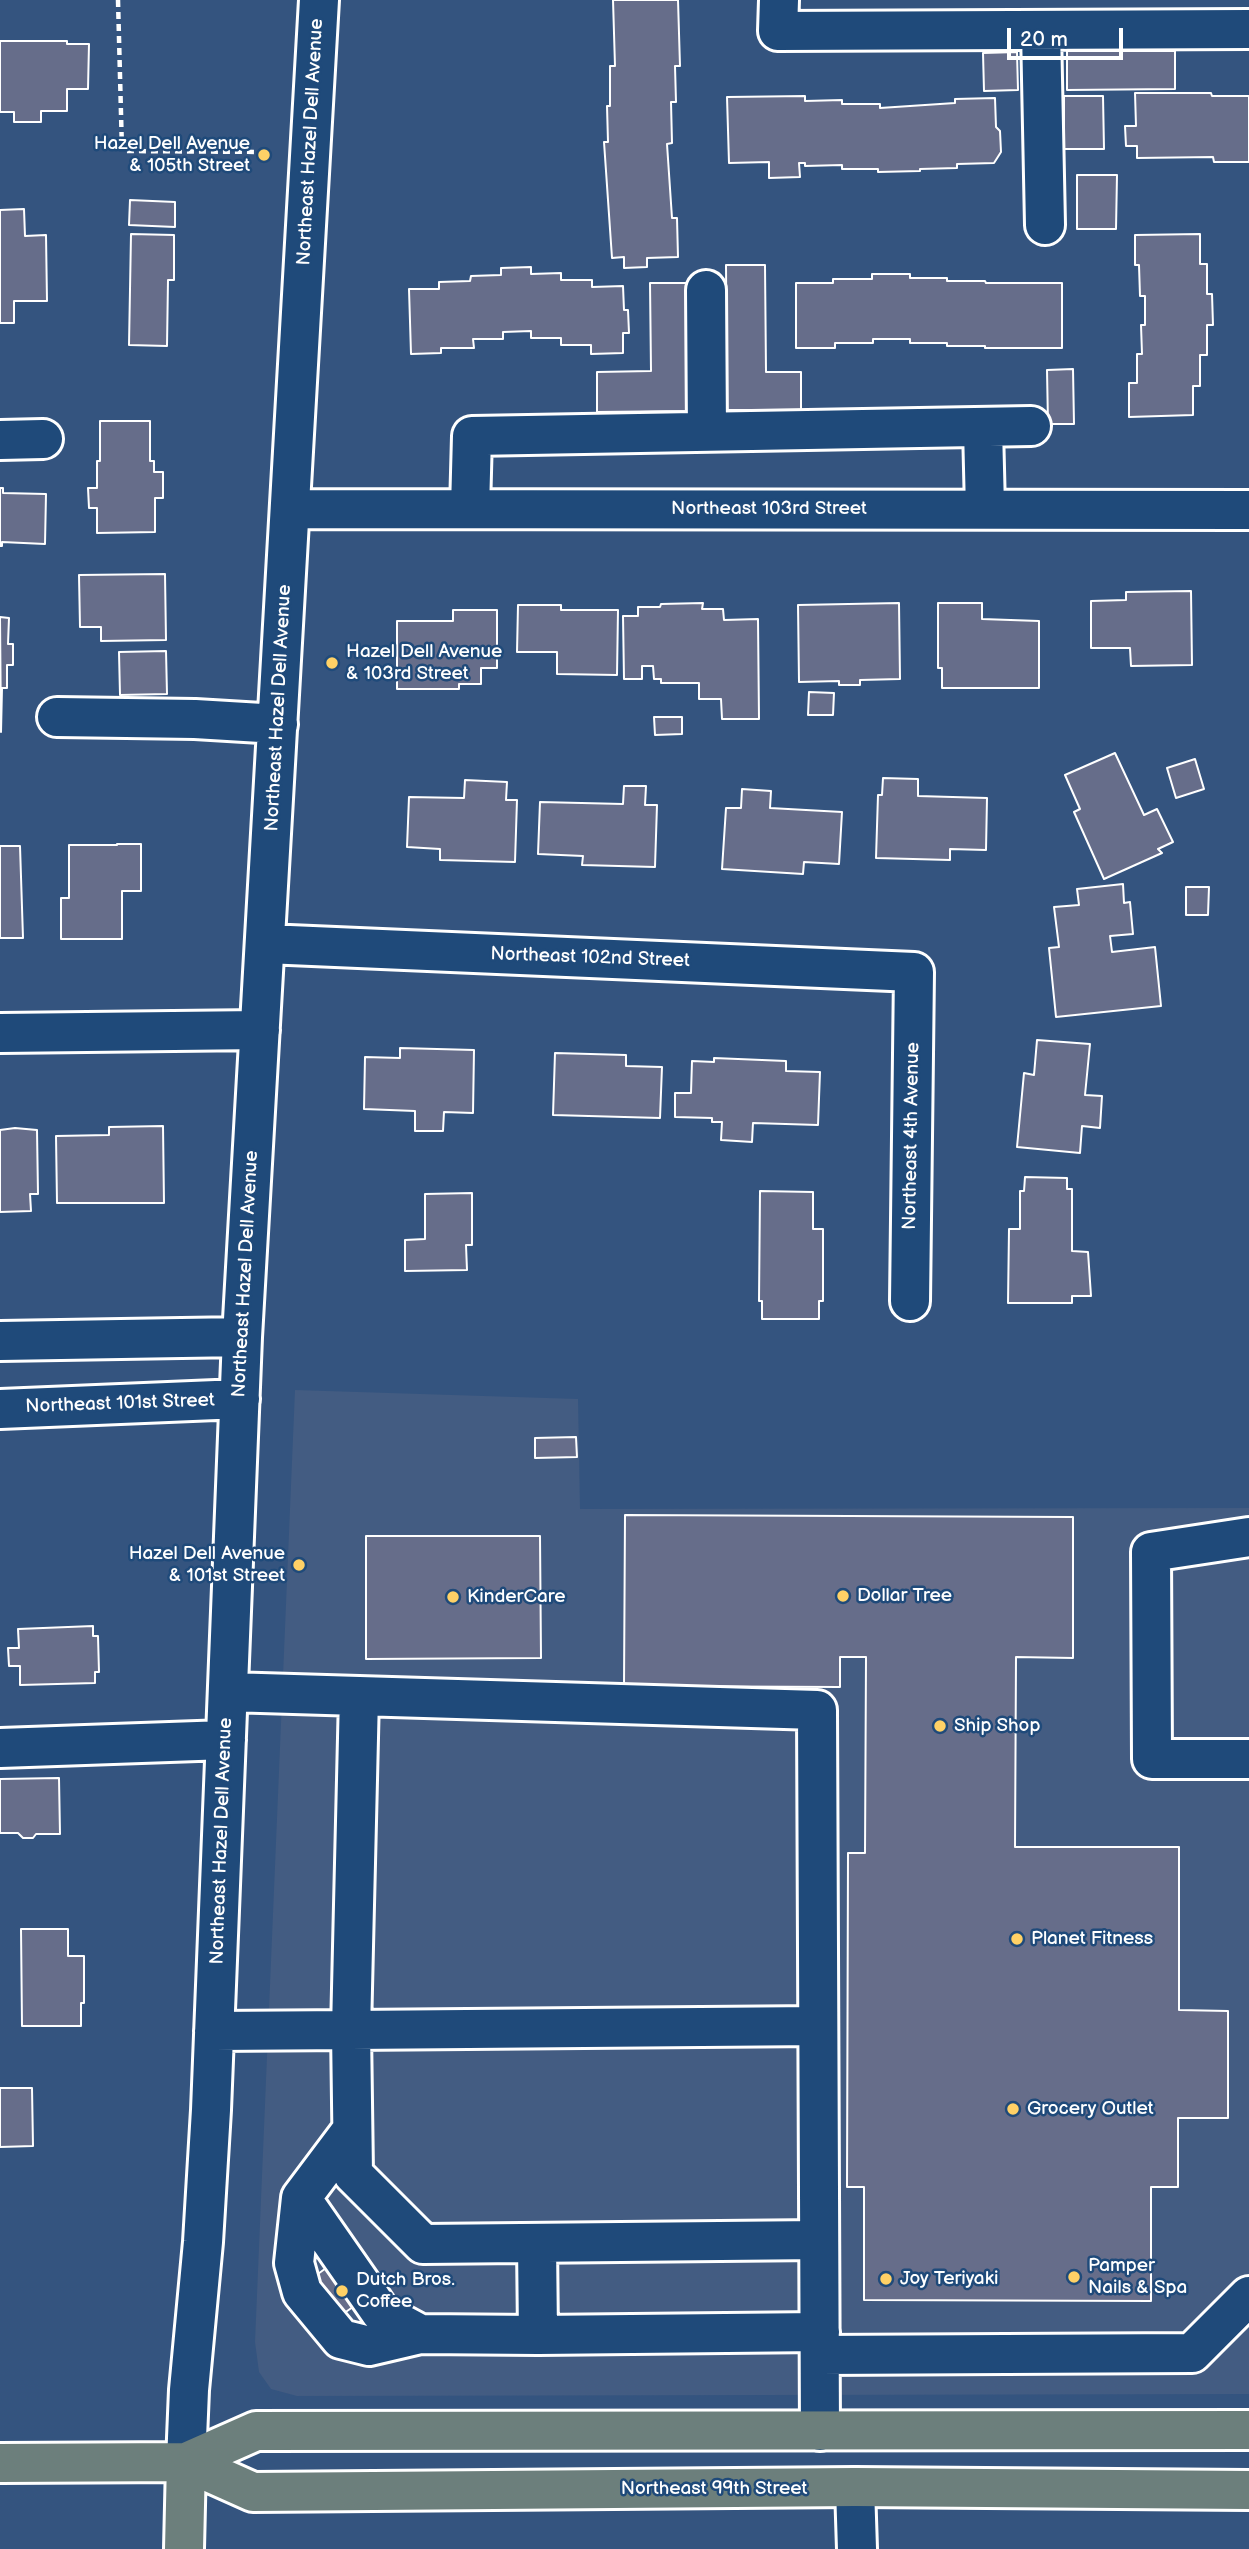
<!DOCTYPE html>
<style>
body{margin:0}
#map{position:relative;width:1249px;height:2549px;overflow:hidden;background:#34547f;font-family:"Balsamiq Sans",sans-serif}
canvas{display:block}
.scale{position:absolute;left:1007px;top:28px;width:116px;height:32px;box-sizing:border-box;border:4px solid #fff;border-top:0;padding-left:9px;font-size:21px;line-height:24px;white-space:nowrap;color:#fff;-webkit-text-stroke:5px #1f4a7a;paint-order:stroke}
</style>
<div id="map">
<canvas width="1249" height="2549"></canvas>
<div class="scale">20 m</div>
</div>
<script>
const ctx = document.querySelector('canvas').getContext('2d');
ctx.lineJoin = 'round';
function fill(path, color) { ctx.fillStyle = color; ctx.fill(path, 'evenodd'); }
function strokePath(path, color, width, dash) { ctx.strokeStyle = color; ctx.lineWidth = width; ctx.lineCap = dash ? 'butt' : 'round'; ctx.setLineDash(dash || []); ctx.stroke(path); }
function write(font, color, halo, rows, align = 'center') {
  ctx.font = font + ' "Balsamiq Sans",sans-serif'; ctx.lineWidth = 5; ctx.setLineDash([]); ctx.textBaseline = 'middle'; ctx.strokeStyle = halo; ctx.fillStyle = color; for (const [text, x, y, turn = 0] of rows) {
    ctx.save(); ctx.translate(x, y); ctx.rotate((+turn || 0) * Math.PI / 180); ctx.textAlign = isNaN(turn) ? turn : align; if (halo) ctx.strokeText(text, 0, 0); ctx.fillText(text, 0, 0); ctx.restore();
  }
}
const built = new Path2D(`
 M295 1390 578 1399 580 1509 1249 1508V2394L297 2396 271 2389 259 2372 255 2342Z`);
const building = new Path2D(`
 M613 0H678L680 66H675L676 102H671L672 143 667 144 672 218H677L678 257 647 258V267L624 268V257L612 258 604 142H608L607 106H610V66H615Z
 M0 41H67V44H89L88 89H67V111H41V122H14V112H0Z
 M1067 51H1175V89L1067 90Z
 M1017 52 1018 90 984 91 983 53Z
 M1135 93H1211L1212 96H1249V162H1214L1213 157 1137 158V146H1126L1125 126H1136Z
 M805 96V101L842 100V104H880V108L955 103V99L995 98 996 127 1000 131 1001 152 994 163 957 164V168L920 169V171L878 172V169H842V165L805 166V163H799L800 177 769 178V162L729 163 727 97Z
 M1064 96H1103L1104 149H1064Z
 M1077 175H1117L1116 229H1077Z
 M130 200 175 202V227L129 225Z
 M24 209 25 236 46 235 47 301H14V323H0V210Z
 M131 234 174 235V280H168L167 346 129 345Z
 M1200 234V264H1207V294H1212L1213 325H1207V355H1200V386H1193V415L1129 417V383H1137V354H1142L1141 325H1145V296H1140L1139 265H1135V235Z
 M726 265H765L766 372H801V410H727Z
 M531 267V274L561 273V280H592V287L623 286 624 310H628L629 333H623V353L591 354V345H561V338H531V331L503 332V339H473L474 348H441V353L411 354 409 289H439V282L470 281 471 276 501 275V268Z
 M872 274H910V278H947V281H985L986 283H1062V348H985V346H947V343H910V339H873V343H835V348H796V283H833V279H872Z
 M650 283H688L689 411 597 412V372L651 371Z
 M1073 369 1074 424H1048L1047 370Z
 M100 421H150V461H154V472H163V498H155V532L97 533V508H89L88 488H97V461H100Z
 M0 488H3V493L46 494 45 544 2 542V546H0Z
 M165 574 166 640 101 641V627H80L79 575Z
 M1191 591 1192 665 1131 666 1130 648H1091V601L1126 600V592Z
 M703 603 702 609H723L724 620 758 619 759 719H722L721 699H699V683H661V679H654L653 666H642V679H624L623 616H638V607H660L661 604Z
 M899 603 900 679 860 680V685H839V681L799 682 798 605Z
 M938 603H982V619L1039 621V688H942V668H938Z
 M518 605H561V610H618L617 675 557 674V652H517Z
 M453 610H497V668H481V684H459V689H397V621H453Z
 M0 617 9 618 8 644H13V665H7V688H2L1 732Z
 M166 651 167 694 120 695 119 652Z
 M809 692 834 693 833 715H808Z
 M654 717H682V734L655 735Z
 M1115 753 1144 815 1157 809 1173 842 1158 849 1162 853 1104 879 1074 812 1080 809 1065 775Z
 M1195 759 1204 789 1176 798 1167 768Z
 M883 778 918 779V796L987 798 986 850 950 849V860L876 858 878 795H882Z
 M465 780 507 782 506 800H517L515 862 440 860V849L407 847 409 797 464 798Z
 M624 786H646L645 805H657L655 867 582 865 583 856 538 854 540 802 623 804Z
 M742 789 771 791 770 808 842 812 839 864 804 862 803 874 722 869 726 808H741Z
 M117 844H141V891H122V939H61V898H69V845H117Z
 M0 846H20L23 938H0Z
 M1123 884 1124 903 1130 902 1133 934 1110 936 1112 952 1155 947 1161 1006 1056 1017 1049 948 1059 947 1054 907 1079 905 1077 889Z
 M1186 887H1209L1208 915H1186Z
 M1037 1040 1090 1044 1085 1095 1102 1096 1100 1128 1082 1126 1080 1153 1017 1147 1024 1073 1034 1075Z
 M400 1048 474 1050 473 1113 444 1112 443 1131H415V1111L364 1109 365 1057 400 1058Z
 M555 1053 626 1055V1066L662 1067 660 1118 553 1115Z
 M714 1058 786 1061V1071L820 1072 818 1125 753 1123 752 1142 721 1140 722 1122H712V1118L675 1117V1093H691L692 1061 714 1062Z
 M163 1126 164 1203H57L56 1136 109 1135V1127Z
 M15 1128 37 1130 38 1194H30L31 1211 0 1212V1130Z
 M1025 1177 1067 1178V1189H1072V1251L1088 1252 1091 1296H1072V1303H1008L1009 1229H1020V1191H1024Z
 M760 1191 813 1192V1229H823V1301H819V1319H762V1301H759Z
 M472 1193V1245H466L467 1270 405 1271V1240L425 1239V1194Z
 M576 1437 577 1457 535 1458V1438Z
 M625 1515 1073 1517V1658L1016 1657 1015 1847H1179V2010L1228 2011V2118H1178V2187H1151V2301L864 2300V2187H847L848 1853H865L866 1657H840V1687L624 1686Z
 M366 1536H540L541 1658 366 1659Z
 M93 1626V1636H98L99 1672H95V1683L20 1685V1666H9L8 1648H19L18 1629Z
 M59 1778 60 1834H36L33 1838H23L18 1833H0V1779Z
 M21 1929H68V1956H84V2003H81V2026H22Z
 M0 2088H32L33 2146 0 2147Z
 M333 2263 367 2297 333 2321 311 2279Z`);
const path = new Path2D(`
 M118 0 122 151 271 152`);
const minor = new Path2D(`
 M779 0 778 31 1249 29
 M1041 30 1045 225
 M706 290 707 432
 M983 428 985 509
 M0 440 43 439
 M290 509 1249 510
 M470 509 472 436 1031 426
 M57 717 195 719 278 724
 M266 944 914 972 910 1301
 M0 1033 260 1030
 M0 1341 242 1337
 M0 1409 240 1399
 M1249 1537 1151 1552 1152 1759H1249
 M228 1692 817 1710 820 2431
 M359 1696 351 2030 818 2026
 M0 1748 226 1740
 M214 2031 351 2030 353 2174 423 2244 819 2240
 M352 2130 301 2198 294 2263 302 2292 341 2339 369 2346 420 2334 538 2335
 M301 2198 381 2313 420 2334
 M537 2243 538 2335 820 2332
 M820 2355 1192 2353 1249 2296
 M186 2462 189 2390 203 2242 211 2110 242 1337 319 0
 M855 2487 857 2549`);
const major = new Path2D(`
 M186 2462 253 2492 855 2487 1249 2490
 M0 2463 186 2462 256 2431 1249 2430
 M184 2549 186 2462`);
const markers = [
 [264,155,7,"#ffd166"],
 [332,663,7,"#ffd166"],
 [299,1565,7,"#ffd166"],
 [843,1596,7,"#ffd166"],
 [453,1597,7,"#ffd166"],
 [940,1726,7,"#ffd166"],
 [1017,1939,7,"#ffd166"],
 [1013,2109,7,"#ffd166"],
 [1074,2277,7,"#ffd166"],
 [886,2279,7,"#ffd166"],
 [342,2291,7,"#ffd166"]
];
const streetNames = [
 ["Northeast Hazel Dell Avenue",311,142,-87],
 ["Northeast 103rd Street",769,509],
 ["Northeast Hazel Dell Avenue",279,708,-87],
 ["Northeast 102nd Street",590,958,2],
 ["Northeast 4th Avenue",912,1136,-89],
 ["Northeast Hazel Dell Avenue",246,1274,-87],
 ["Northeast 101st Street",120,1404,-2],
 ["Northeast Hazel Dell Avenue",222,1841,-88],
 ["Northeast 99th Street",714,2489]
];
const poiNames = [
 ["Hazel Dell Avenue",250,144,"right"],
 ["& 105th Street",250,166,"right"],
 ["Hazel Dell Avenue",346,652],
 ["& 103rd Street",346,674],
 ["Hazel Dell Avenue",285,1554,"right"],
 ["& 101st Street",285,1576,"right"],
 ["Dollar Tree",857,1596],
 ["KinderCare",467,1597],
 ["Ship Shop",954,1726],
 ["Planet Fitness",1031,1939],
 ["Grocery Outlet",1027,2109],
 ["Pamper",1088,2266],
 ["Nails & Spa",1088,2288],
 ["Joy Teriyaki",900,2279],
 ["Dutch Bros.",356,2280],
 ["Coffee",356,2302]
];
fill(built, '#435c82');
fill(building, '#666d8a');
strokePath(building, '#fff', 2);
strokePath(minor, '#fff', 44);
strokePath(major, '#fff', 44);
strokePath(path, '#fff', 4.5, [7, 5]);
strokePath(minor, '#1f4a7a', 38);
strokePath(major, '#6c7f7c', 38);
for (const [x, y, r, color] of markers) { const dot = new Path2D(); dot.arc(x, y, r, 0, 2 * Math.PI); ctx.fillStyle = color; ctx.fill(dot); strokePath(dot, '#1f4a7a', 2.5); }
write('19px', '#fff', '#1f4a7a', streetNames);
write('19px', '#fff', '#1f4a7a', poiNames, 'left');
</script>
